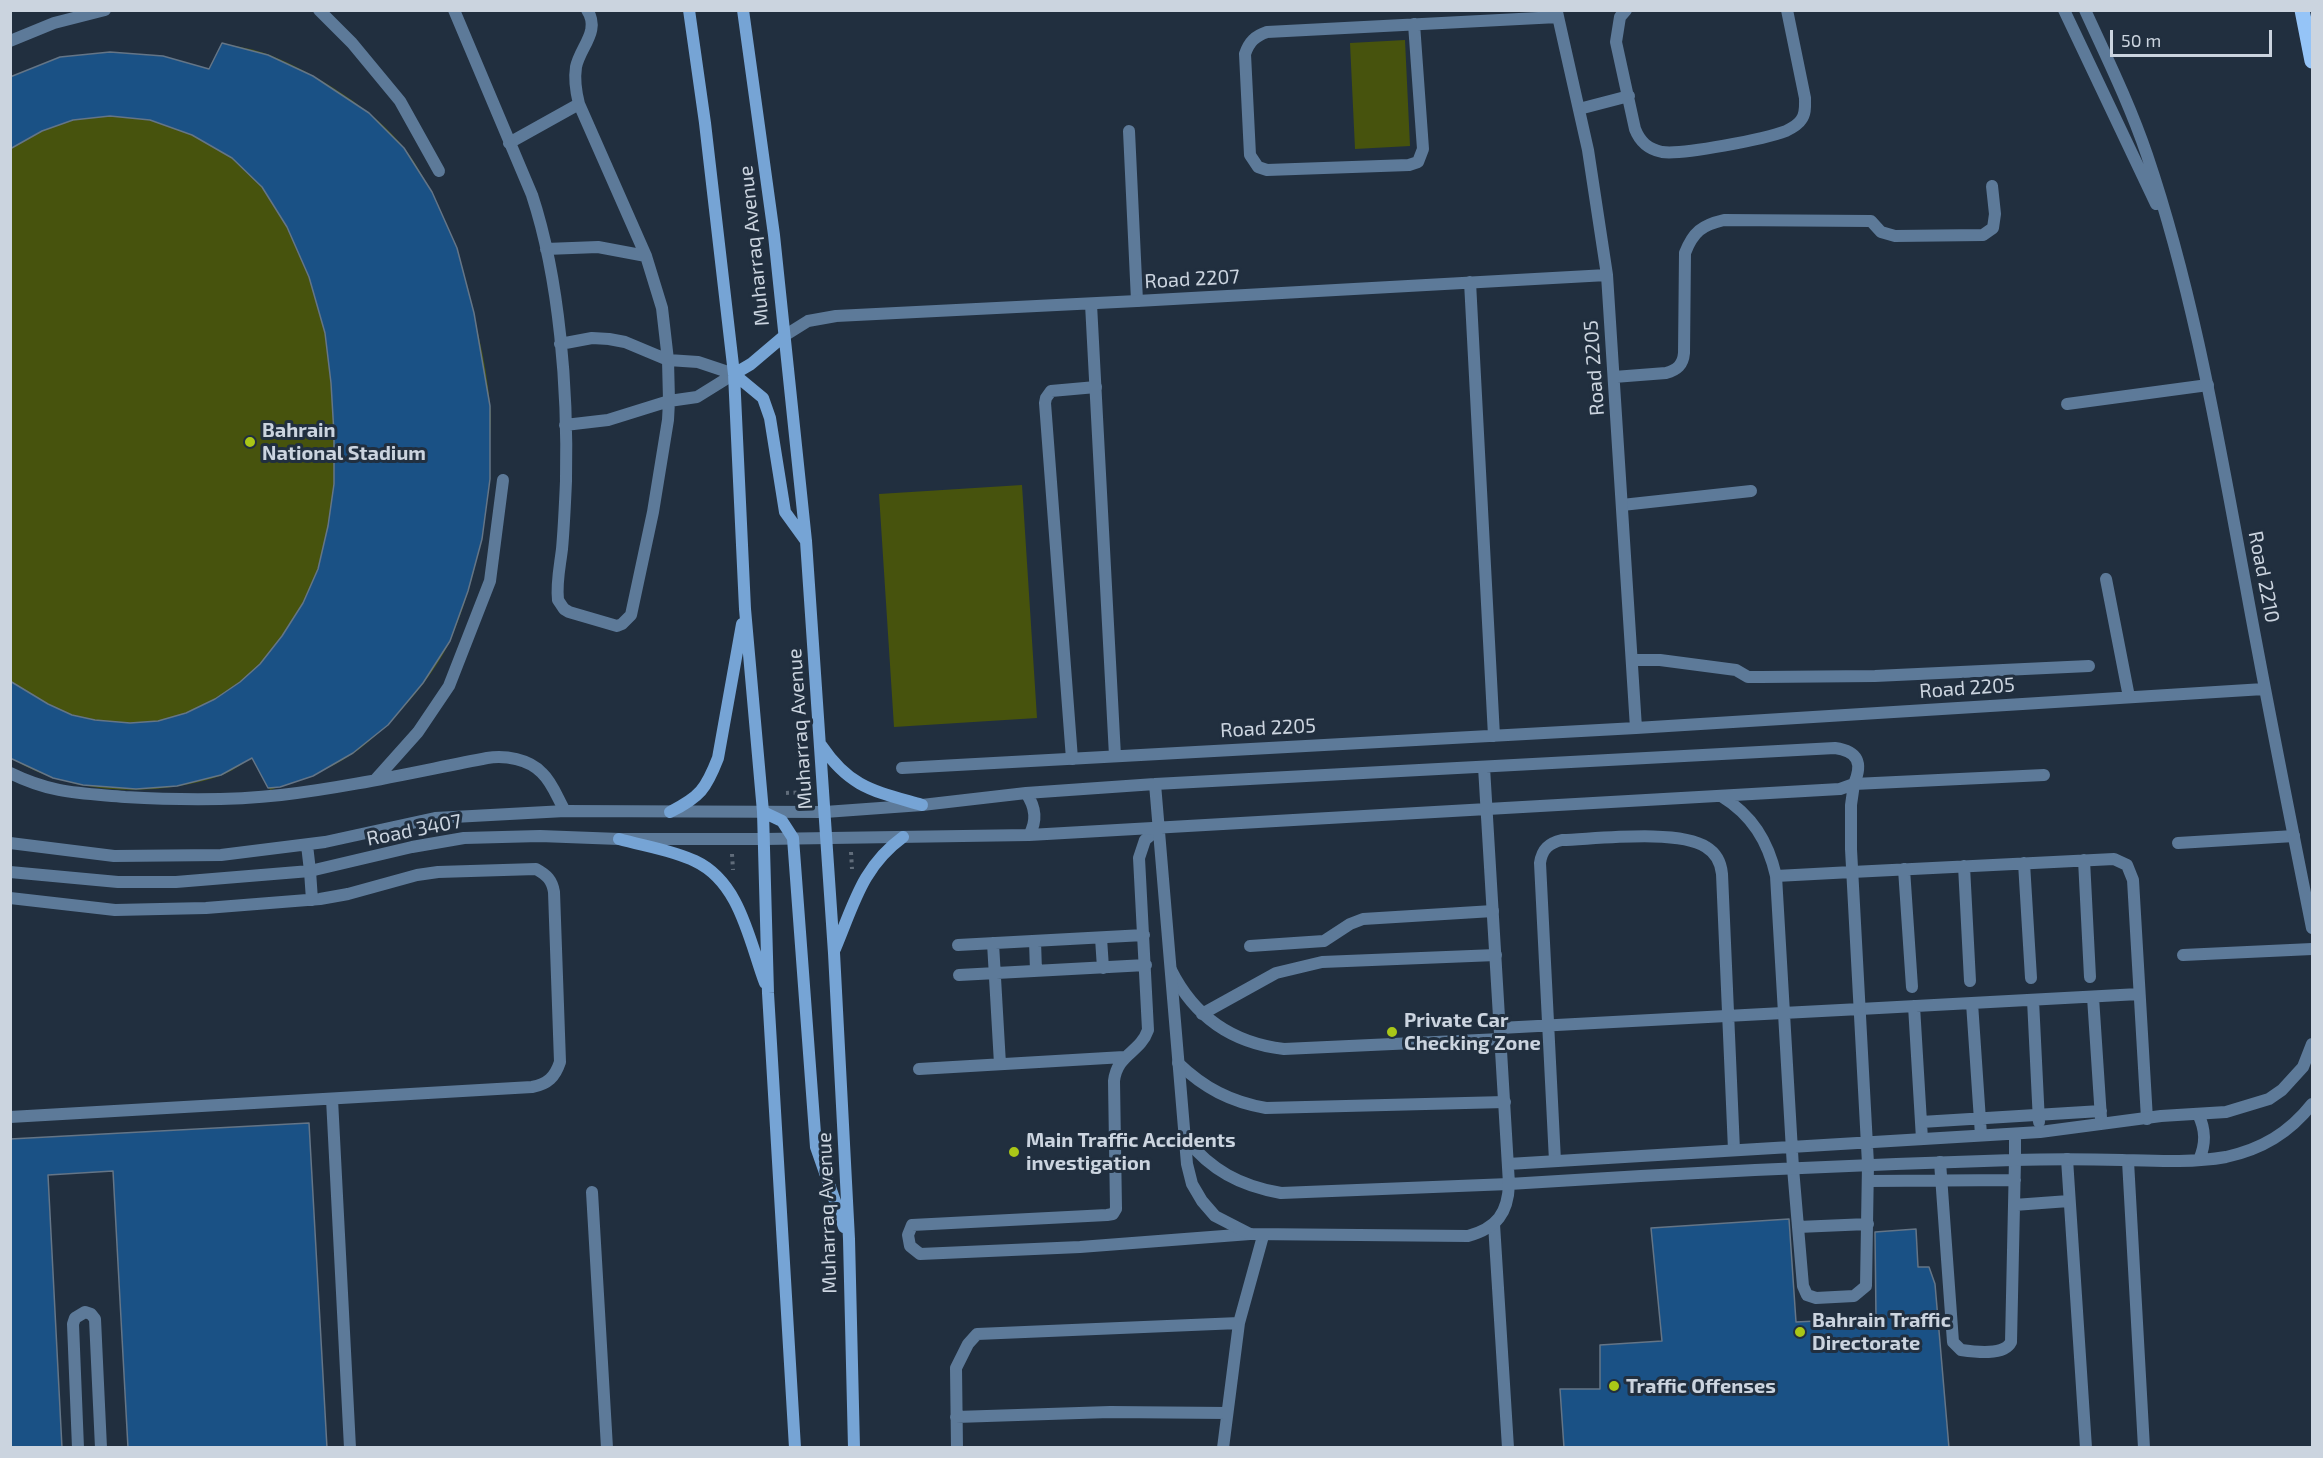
<!DOCTYPE html>
<style>
body{margin:0}
#map{position:relative;width:2323px;height:1458px;overflow:hidden;background:#212f3f;font-family:"Exo 2",sans-serif}
canvas{display:block}
.frame{position:absolute;inset:0;border:12px solid #cbd4df;pointer-events:none}
.scale{position:absolute;left:2110px;top:30px;width:162px;height:27px;box-sizing:border-box;border:3px solid #cbd4df;border-top:0;padding-left:8px;font-size:18px;line-height:21px;white-space:nowrap;color:#cbd4df;-webkit-text-stroke:4px #212f3f;paint-order:stroke}
</style>
<div id="map">
<canvas width="2323" height="1458"></canvas>
<div class="frame"></div>
<div class="scale">50 m</div>
</div>
<script>
const ctx = document.querySelector('canvas').getContext('2d');
ctx.lineJoin = 'round';
function fill(path, color) { ctx.fillStyle = color; ctx.fill(path, 'evenodd'); }
function strokePath(path, color, width, dash) { ctx.strokeStyle = color; ctx.lineWidth = width; ctx.lineCap = dash ? 'butt' : 'round'; ctx.setLineDash(dash || []); ctx.stroke(path); }
function write(font, color, halo, rows, align = 'center') {
  ctx.font = font + ' "Exo 2",sans-serif'; ctx.lineWidth = 6; ctx.setLineDash([]); ctx.textBaseline = 'middle'; ctx.strokeStyle = halo; ctx.fillStyle = color; for (const [text, x, y, turn = 0] of rows) {
    ctx.save(); ctx.translate(x, y); ctx.rotate((+turn || 0) * Math.PI / 180); ctx.textAlign = isNaN(turn) ? turn : align; if (halo) ctx.strokeText(text, 0, 0); ctx.fillText(text, 0, 0); ctx.restore();
  }
}
const green = new Path2D(`
 M1405 40 1410 146 1355 149 1350 43Z
 M222 43C238 47 255 49 270 55 316 74 374 109 405 149 432 184 444 227 458 268 474 312 486 358 490 405 492 418 490 431 490 444 490 511 477 577 451 639 434 677 388 729 354 753 328 771 299 780 270 790L252 758C242 764 231 772 220 776 154 798 70 795 11 758L10 77 60 57 163 56 209 69Z
 M1022 485 1037 718 894 727 879 494Z`);
const building = new Path2D(`
 M222 43 268 55 313 76 369 113 404 148 432 192 457 248 474 313 490 406V479L482 539 468 591 450 641 423 683 388 725 353 753 313 776 280 787 268 788 252 758 221 775 177 786 136 789 83 785 53 778 10 758V681L48 704 72 715 95 720 130 723 158 721 186 713 215 699 240 682 260 664 282 636 303 603 318 569 328 526 334 484V434L331 383 325 333 309 277 287 227 262 187 232 158 192 135 150 120 110 116 73 120 42 131 10 149V77L60 57 110 52 163 56 209 69Z
 M309 1123 327 1448H128L113 1171 48 1175 62 1448H10V1139Z
 M1789 1219 1796 1322 1876 1318 1875 1232 1916 1229 1918 1267H1929L1935 1284 1949 1448H1564L1560 1389H1600V1345L1662 1341 1651 1228Z`);
const path = new Path2D(`
 M786 793 808 792
 M851 852 852 869
 M732 854 733 870`);
const lane = new Path2D(`
 M319 10 352 43 400 101 439 171
 M454 10 532 195C560 280 568 391 566 481 565 504 564 527 562 549 560 566 556 583 558 600L564 609 569 612 617 626 622 624 631 615 653 512 668 420 669 401 668 360 662 308 646 256 579 104C576 92 574 80 576 67 580 47 601 31 587 10
 M10 41 54 23 105 10
 M1129 131 1137 301
 M509 143 579 104
 M546 249 598 247 646 256
 M560 344 592 338 609 339 625 342 668 360 698 362 734 374
 M2067 404 2208 385
 M565 425 608 420 669 401 697 397 734 374
 M1622 505 1751 491
 M1632 660H1660L1736 670 1748 677H1761L1875 676 2089 666
 M1072 759 1045 403 1046 398 1051 391 1096 387
 M10 773C53 794 80 793 125 797 178 800 229 801 281 795 350 787 419 771 487 758 505 755 529 759 542 773 552 782 558 799 565 811
 M376 779 418 732 449 686 490 581 503 480
 M1854 784 2044 775
 M1158 829 1145 840 1139 858 1148 1030C1140 1053 1117 1054 1114 1081L1116 1209 1113 1214 1107 1215 912 1225 908 1235 910 1246 920 1254 1080 1247 1250 1234
 M2178 843 2294 836
 M2084 860 2090 977
 M2024 863 2031 978
 M1964 866 1970 981
 M1904 869 1912 987
 M310 871 312 900
 M1852 872 2114 859 2127 865 2133 880 2147 1119
 M10 898 115 910 206 908 320 899 348 894 417 875 438 872 536 869C547 875 552 880 554 892L560 1062C555 1077 548 1084 532 1087L10 1117
 M1101 938 1103 968
 M1035 941 1036 971
 M993 943 1000 1064
 M958 945 1144 935
 M1250 946 1324 941 1350 924 1363 919 1493 911
 M2183 955 2312 949
 M1171 970C1194 1016 1232 1043 1284 1049L1501 1039
 M959 975 1146 965
 M2093 997 2101 1118
 M2033 1000 2039 1122
 M1972 1003 1981 1135
 M1914 1006 1922 1139
 M1860 1009 2139 994
 M1202 1014 1276 973 1322 962 1496 955
 M1500 1028 1783 1013
 M1178 1063C1204 1088 1231 1102 1266 1108L1505 1102
 M919 1069 1124 1057
 M332 1099 350 1448
 M1921 1122 2101 1111
 M1185 1138C1211 1170 1240 1186 1281 1193L1509 1184
 M2067 1159 2086 1448
 M1555 1161 1540 863C1542 849 1549 843 1562 840 1596 839 1679 829 1706 847 1716 853 1721 863 1722 874L1734 1150
 M2128 1161 2144 1448
 M1940 1162 1953 1342 1961 1350C1975 1352 2004 1356 2011 1342L2015 1160
 M1793 1168 1803 1286 1807 1295 1816 1298 1854 1296 1866 1286 1868 1164
 M1869 1181 2015 1180
 M592 1192 607 1448
 M2014 1205 2069 1201
 M1494 1224 1508 1448
 M1798 1227 1868 1224
 M956 1417 1110 1412 1227 1413
 M78 1448 73 1324 75 1318 85 1312 91 1314 95 1319 101 1448
 M957 1448 956 1368 968 1344 977 1334 1239 1323
 M1223 1448 1239 1323 1263 1236`);
const street = new Path2D(`
 M1626 10 1620 17 1616 42 1635 129C1640 142 1648 149 1662 152 1683 155 1765 139 1786 131 1790 129 1798 125 1801 120 1806 114 1805 105 1805 98L1787 10
 M2064 10 2156 204
 M2085 10C2107 58 2130 105 2147 155 2194 294 2218 438 2245 582 2266 697 2289 813 2312 928
 M1557 12 1588 150 1607 275 1636 728
 M1414 24 1423 149 1418 162 1409 165 1267 170 1258 167 1250 155 1245 54C1249 42 1255 36 1267 32L1558 17
 M1579 109 1629 96
 M1470 282 1494 736
 M1091 304 1115 756
 M784 336 808 321 836 316 1137 301 1607 275
 M1614 377 1666 373C1677 370 1683 365 1684 353L1685 253C1693 232 1702 225 1724 220L1871 221 1881 232 1895 236 1983 235 1993 228 1995 214 1992 186
 M2106 579 2129 697
 M902 768 1636 728 2264 689
 M1155 784 1187 1164 1192 1184 1202 1201 1215 1216 1250 1234 1468 1236C1497 1228 1508 1213 1509 1184L1484 767
 M1854 784 1851 805V849L1868 1164
 M1026 793C1035 806 1038 820 1029 835
 M1721 796C1752 815 1768 841 1776 876L1793 1168
 M10 843 114 856 221 855 325 842 435 818 565 811 825 812 922 805 1026 793 1155 784 1835 748C1858 751 1863 763 1854 784L1840 789 1029 835 764 839H619L540 836 464 838 412 847 310 871 176 882H118L10 872
 M307 845 310 871
 M1776 876 1852 872
 M1783 1013 1860 1009
 M2198 1114C2206 1130 2206 1144 2199 1160
 M2015 1134V1160
 M1508 1164 2040 1132 2161 1116 2226 1112 2269 1099 2282 1090 2303 1067 2312 1044
 M1509 1184C1677 1173 1845 1165 2013 1160 2049 1159 2085 1159 2122 1160 2156 1161 2191 1163 2226 1157 2262 1149 2289 1133 2312 1104`);
const secondary = new Path2D(`
 M689 10 705 123 734 374 745 609 763 812 768 993 795 1448
 M743 10 774 235 806 541 834 953 849 1239 854 1448
 M734 374 763 398 770 418 785 512 806 541
 M734 374 751 364 784 336
 M821 745C850 788 874 791 922 805
 M670 812C700 797 706 789 718 758L742 624
 M763 812 782 821 793 838 816 1147 844 1227
 M619 839C644 846 672 850 695 861 740 882 749 940 765 983
 M835 949C854 904 862 867 903 837`);
const primary = new Path2D(`
 M2302 10 2312 61`);
const markers = [
 [250,442,6,"#aac717"],
 [1392,1032,6,"#aac717"],
 [1014,1152,6,"#aac717"],
 [1800,1332,6,"#aac717"],
 [1614,1386,6,"#aac717"]
];
const streetNames = [
 ["Muharraq Avenue",754,246,-96],
 ["Road 2207",1192,279,-3],
 ["Road 2205",1594,368,-94],
 ["Road 2210",2264,577,79],
 ["Road 2205",1967,688,-4],
 ["Road 2205",1268,728,-3],
 ["Muharraq Avenue",800,729,-94],
 ["Road 3407",414,830,-11],
 ["Muharraq Avenue",827,1213,-92]
];
const poiNames = [
 ["Bahrain",262,430],
 ["National Stadium",262,453],
 ["Private Car",1404,1020],
 ["Checking Zone",1404,1043],
 ["Main Traffic Accidents",1026,1140],
 ["investigation",1026,1163],
 ["Bahrain Traffic",1812,1320],
 ["Directorate",1812,1343],
 ["Traffic Offenses",1626,1386]
];
fill(green, '#47530d');
fill(building, '#1a5185');
strokePath(building, '#647587', 1.5);
strokePath(path, '#606c7a', 4, [3, 4.5]);
strokePath(lane, '#5d7a99', 12);
strokePath(street, '#5d7a99', 12);
strokePath(secondary, '#76a4d5', 12);
strokePath(primary, '#95c4f7', 15);
for (const [x, y, r, color] of markers) { const dot = new Path2D(); dot.arc(x, y, r, 0, 2 * Math.PI); ctx.fillStyle = color; ctx.fill(dot); strokePath(dot, '#212f3f', 2); }
write('20px', '#cbd4df', '#212f3f', streetNames);
write('bold 20px', '#cbd4df', '#212f3f', poiNames, 'left');
</script>
